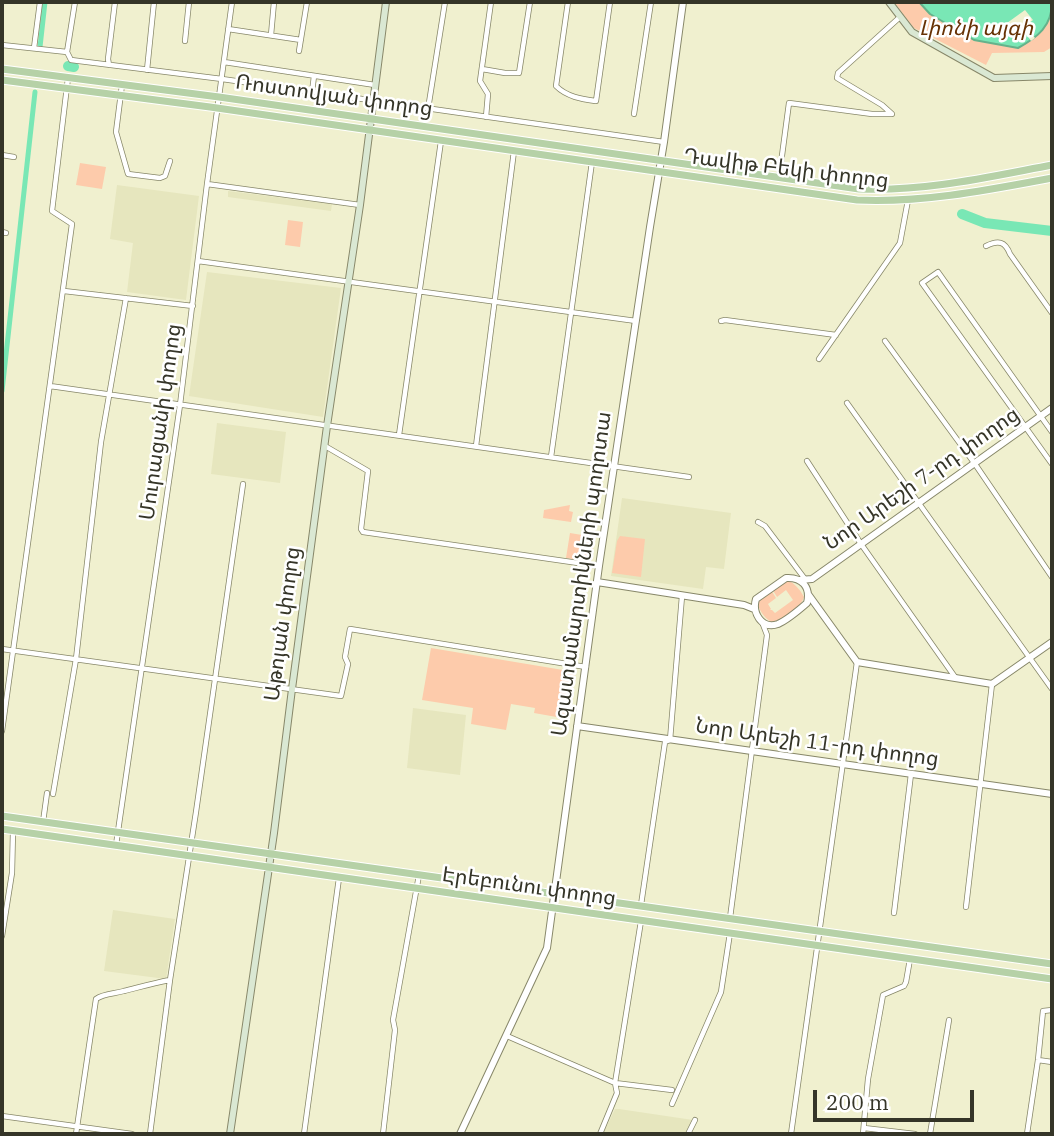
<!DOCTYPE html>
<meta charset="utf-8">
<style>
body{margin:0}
#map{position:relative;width:1054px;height:1136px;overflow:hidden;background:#f0f0cf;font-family:"IBM Plex Serif",serif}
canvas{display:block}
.frame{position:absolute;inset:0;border:4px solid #353528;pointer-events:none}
.scale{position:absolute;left:813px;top:1090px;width:161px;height:32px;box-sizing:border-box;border:4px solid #353528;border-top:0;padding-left:9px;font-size:21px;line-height:24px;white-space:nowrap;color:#353528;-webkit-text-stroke:5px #fff;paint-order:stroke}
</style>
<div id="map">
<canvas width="1054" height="1136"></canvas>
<div class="frame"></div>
<div class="scale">200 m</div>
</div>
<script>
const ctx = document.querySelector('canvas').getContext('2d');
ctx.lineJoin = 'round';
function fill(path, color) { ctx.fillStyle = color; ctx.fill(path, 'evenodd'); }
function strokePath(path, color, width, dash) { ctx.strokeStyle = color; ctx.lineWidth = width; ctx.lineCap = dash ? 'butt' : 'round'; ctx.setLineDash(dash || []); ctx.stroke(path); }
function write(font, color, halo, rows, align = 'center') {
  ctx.font = font + ' "IBM Plex Serif","Noto Sans Armenian",serif'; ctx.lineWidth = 5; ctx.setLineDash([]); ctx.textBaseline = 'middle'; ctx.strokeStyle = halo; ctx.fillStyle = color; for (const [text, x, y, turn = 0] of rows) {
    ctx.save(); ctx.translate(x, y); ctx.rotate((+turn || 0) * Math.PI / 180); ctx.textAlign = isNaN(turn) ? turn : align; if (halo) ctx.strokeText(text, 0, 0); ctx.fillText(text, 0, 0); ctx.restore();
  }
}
const built = new Path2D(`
 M117 185 199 196 186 300 127 292 133 243 110 239Z
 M228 191 332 204 331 211 228 197Z
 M207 272 341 288 323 417 189 396Z
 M217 423 286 432 280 483 211 474Z
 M622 498 731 513 724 569 706 567 703 589 611 576Z
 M413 708 466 715 460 775 407 768Z
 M113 910 175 919 166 979 104 971Z
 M615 1109H619L693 1120 687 1134H603Z`);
const green = new Path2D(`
 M894 2H1052V47L1044 52 992 53 986 65 914 28Z
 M80 163 106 167 102 189 76 185Z
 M288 220 303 222 300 247 285 245Z
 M570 505 569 511 573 512 571 522 543 518 544 510Z
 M570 533 594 537 591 562 566 558Z
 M620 536 645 539 641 577 612 573 617 541Z
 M788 581C794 582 801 591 804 597 800 609 784 620 771 622 764 617 758 610 758 601L771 590 776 598 768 604 771 609 770 610H772L775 613 793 600 786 590 777 597 772 589Z
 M431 648 575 672 568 719 534 713 535 708 511 704 506 730 471 724 473 708 422 700Z`);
const water = new Path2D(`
 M919 2H1052C1052 26 1038 37 1018 48L974 40 930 14Z`);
const pier = new Path2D(`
 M1025 10 1033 20 1028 24V29L1035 38 1031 41 1024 31 1018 30 1014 33 1007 23Z`);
const canal = new Path2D(`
 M40 47 45 2
 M2 391 35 92`);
const river = new Path2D(`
 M68 66 74 67
 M962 214 985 223 1052 231`);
const minor = new Path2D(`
 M568 2 556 86C567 97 582 99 596 101L610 2
 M228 29 301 40
 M271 35 274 2
 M185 41 189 2
 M2 45 67 52 71 60 222 79 664 142
 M34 48 40 2
 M299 51 307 2
 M67 52 75 2
 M224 62 375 85
 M109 65 108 59 115 2
 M482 69 505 73H519L530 2
 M147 70 154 2
 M122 85 116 132 128 174 160 178 165 176 170 161
 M312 92 314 76
 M428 109 445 2
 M634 114 651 2
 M486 117 488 94 480 81 491 2
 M2 155 14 157
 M779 178 789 103 872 114H892L882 105 837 78 838 73 900 17
 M207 184 360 205
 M2 232 6 233
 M986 246C998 240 1005 241 1010 254L1052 313
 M198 261 636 321
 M64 291 193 306
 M721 321 725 320 836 335
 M885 341 975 464 1052 577
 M819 359 900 243 908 200
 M50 386 689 477
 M847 403 1052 689
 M1052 432 938 272 922 283 1052 464
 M399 435 441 141
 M325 446 368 471 361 529 363 532 599 566
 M476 446 514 151
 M551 457 592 162
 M807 461 861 544 955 677
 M758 522 765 526 805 579
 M2 649 341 696 348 664 345 657 350 629 586 667
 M2 731 72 224 52 211 68 78
 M53 794 76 659 101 442 126 298
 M43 822 47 793
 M116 845 180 405 207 184 232 2
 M641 905 665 742 670 740 682 596
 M966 907 992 684
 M894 913 911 774
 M730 918 767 635 762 622
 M2 936 12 873 13 831
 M507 1036 615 1083 672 1090
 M1038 1060 1052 1062
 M672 1104 721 992 730 933
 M2 1116 132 1134
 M864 1128 915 1134
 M76 1134 96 999C104 993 114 994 124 991 140 987 154 983 170 980
 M150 1134 170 980 196 812 243 484
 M304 1134 339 878
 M383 1134 395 1030 393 1020 419 875
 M600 1134 617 1093 615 1083 641 921
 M688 1134 695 1120
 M791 1134 857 662
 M863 1134 868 1079 883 995 904 986 906 982 910 959
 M930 1134 949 1020
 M1027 1134 1038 1060 1043 1011 1052 1010`);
const tertiary = new Path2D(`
 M786 578C802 577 811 587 807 603 799 610 787 620 778 624 761 630 752 612 756 599Z
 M800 580 812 579 1052 408
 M597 582 744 605 754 609
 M808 594 857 662 992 684 1052 642
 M577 726 1052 794
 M460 1134 547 948 599 566 650 227 664 142 683 2`);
const secondary = new Path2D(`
 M889 2 912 32 994 78 1052 76
 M230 1134 274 833 292 689 327 426 360 205 386 2`);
const primary = new Path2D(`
 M2 69 219 97 859 189C924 192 988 177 1052 165
 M2 80 210 107 857 200C923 203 988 190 1052 178
 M2 816 1052 964
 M2 829 1052 979`);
const parkNames = [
 ["Լիոնի այգի",976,29]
];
const streetNames = [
 ["Ռոստովյան փողոց",334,96,8],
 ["Դավիթ Բեկի փողոց",786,169,7],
 ["Մուրացանի փողոց",161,422,-82],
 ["Նոր Արեշի 7-րդ փողոց",922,479,-35],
 ["Ազատամարտիկների պողոտա",582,574,-82],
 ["Աթոյան փողոց",283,624,-82],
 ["Նոր Արեշի 11-րդ փողոց",817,743,8],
 ["Էրեբունու փողոց",529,887,8]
];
fill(built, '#e6e6be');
fill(green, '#fdcbab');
fill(water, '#79e7b5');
strokePath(water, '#65b28b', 2);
fill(pier, '#f0f0cf');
strokePath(canal, '#79e7b5', 5);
strokePath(river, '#79e7b5', 10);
strokePath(minor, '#878769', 6);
strokePath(tertiary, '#878769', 8);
strokePath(secondary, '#878769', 8);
strokePath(primary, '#fff', 9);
strokePath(minor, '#fff', 4.5);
strokePath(tertiary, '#fff', 6);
strokePath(secondary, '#dae8d3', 6);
strokePath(primary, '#b6d1a7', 7);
write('italic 21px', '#673204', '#fff', parkNames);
write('21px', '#353528', '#fff', streetNames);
</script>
